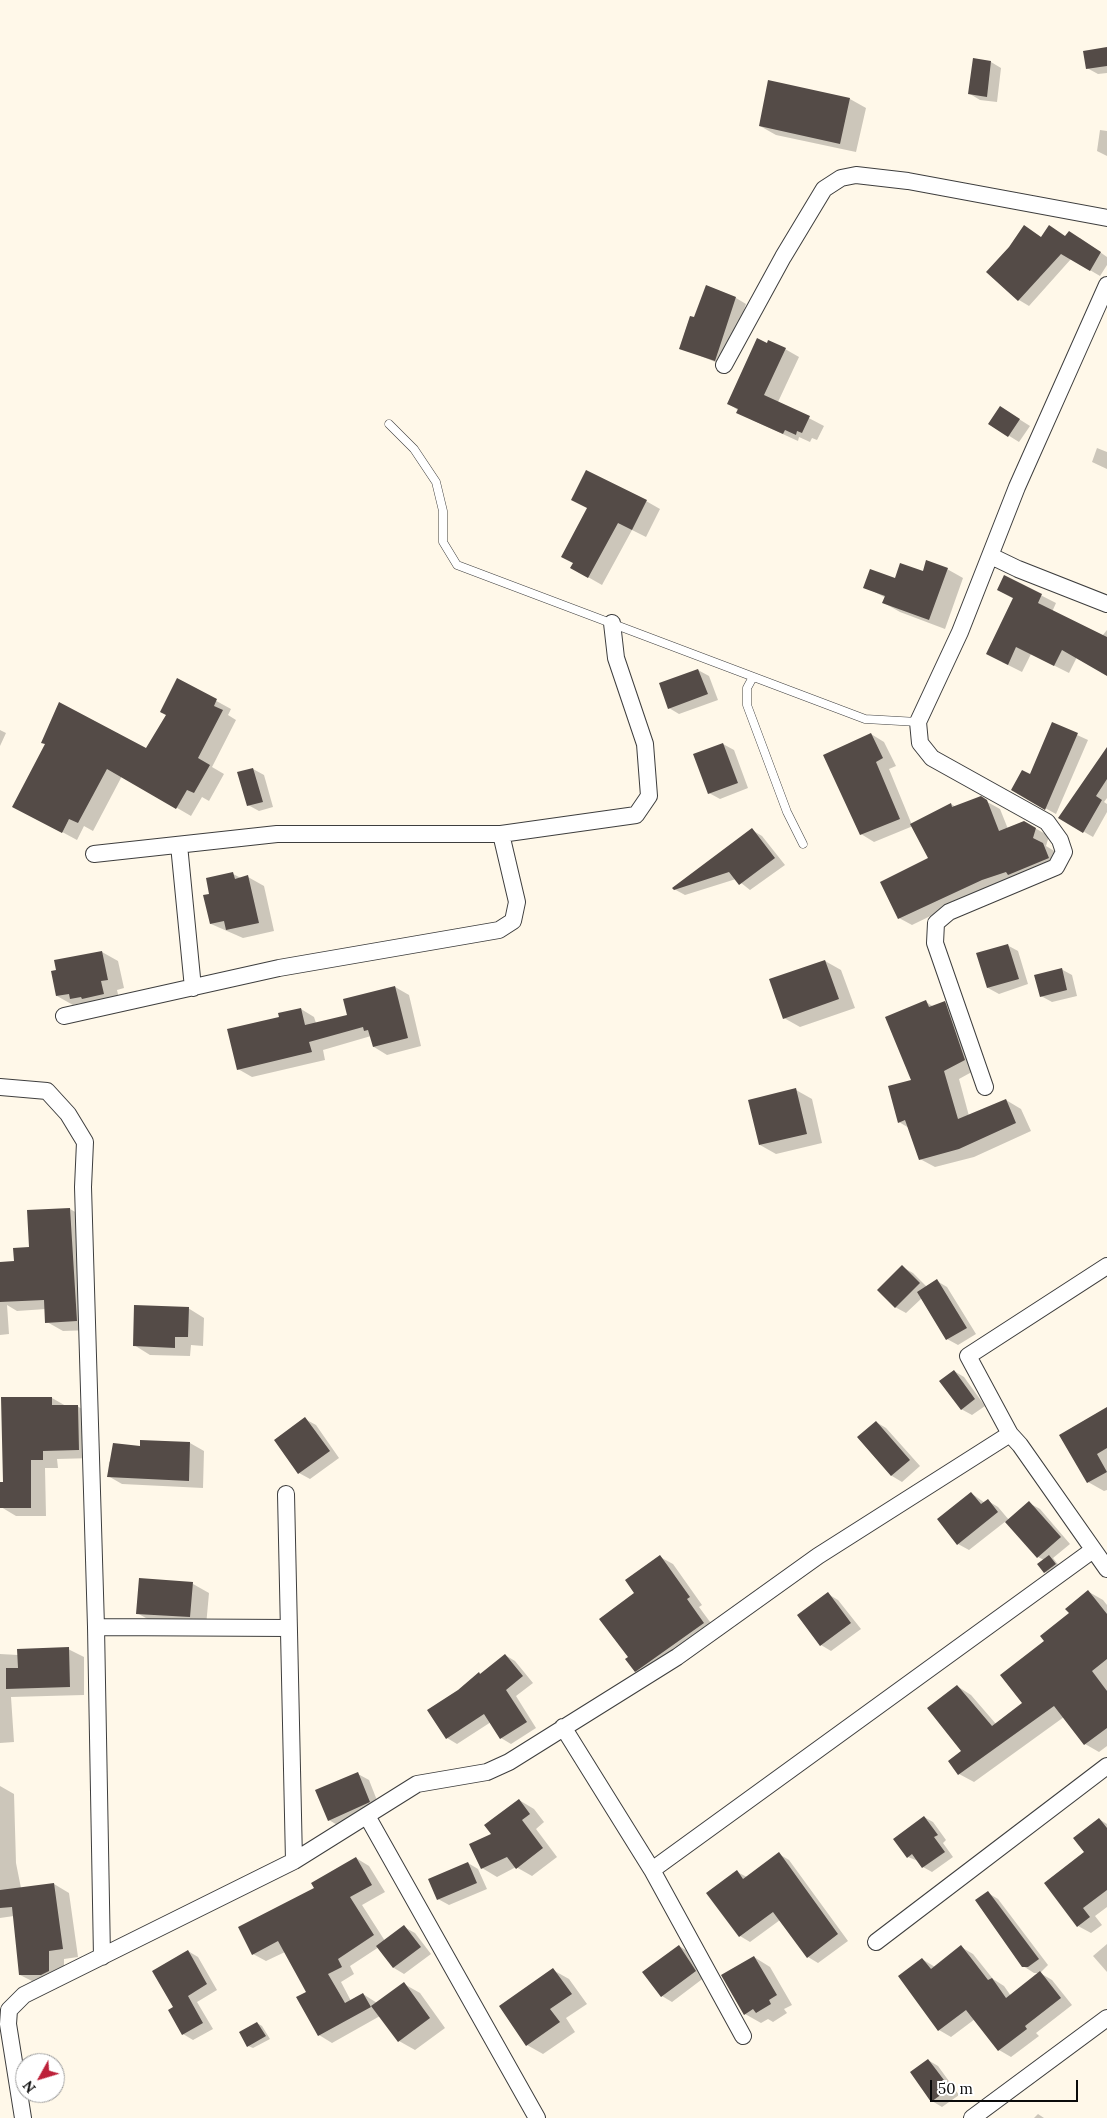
<!DOCTYPE html>
<style>
body{margin:0}
#map{position:relative;width:1107px;height:2118px;overflow:hidden;background:#fff8e9;font-family:Lora,serif}
canvas{display:block}
.north{position:absolute;left:15px;top:2053px;width:50px;height:50px;box-sizing:border-box;background:#fff;border:1px solid #9d9d9d;border-radius:50%;rotate:231deg;font-size:14px;font-weight:700;line-height:20px;text-align:center;color:#0b0b0b}
.north::after{content:'';display:block;margin:auto;width:18px;height:22px;background:#bd213a;clip-path:polygon(50% 0,100% 100%,50% 72%,0 100%)}
.scale{position:absolute;left:930px;top:2080px;width:148px;height:22px;box-sizing:border-box;border:2px solid #0b0b0b;border-top:0;padding-left:6px;font-size:15px;line-height:18px;white-space:nowrap;color:#0b0b0b;-webkit-text-stroke:4px #fff;paint-order:stroke}
</style>
<div id="map">
<canvas width="1107" height="2118"></canvas>
<div class="north">N</div>
<div class="scale">50 m</div>
</div>
<script>
const ctx = document.querySelector('canvas').getContext('2d');
ctx.lineJoin = 'round';
function fill(path, color) { ctx.fillStyle = color; ctx.fill(path, 'evenodd'); }
function strokePath(path, color, width, dash) { ctx.strokeStyle = color; ctx.lineWidth = width; ctx.lineCap = dash ? 'butt' : 'round'; ctx.setLineDash(dash || []); ctx.stroke(path); }
const shadow = new Path2D(`
 M1107 49V73L1098 74 1087 68Z
 M991 62 1001 68 997 102 980 100 970 94Z
 M850 99 866 108 856 152 776 135 760 126Z
 M1100 130 1107 131V156L1097 151Z
 M1066 237 1080 238 1107 257V265L1100 276 1071 259 1029 306 1019 300 988 272 1042 238Z
 M736 298 746 304 725 366 681 348 695 319Z
 M785 349 799 357 778 402 824 426 817 440 812 438 810 442 799 437 798 441 752 420 729 404Z
 M1011 414 1030 426 1019 442 990 424Z
 M1097 448 1107 452V469L1092 462Z
 M646 501 660 509 646 537 632 530 602 585 572 568 574 563 563 556Z
 M947 569 963 578 945 629 900 612 884 603 886 598 865 587Z
 M1005 577 1056 603 1052 612 1102 636 1107 630V675L1077 657 1069 673 1031 654 1022 672 1002 662 1014 599 998 590Z
 M698 670 709 676 718 700 679 714 669 708Z
 M178 680 231 709 228 715 236 720 212 767 224 774 209 801 202 797 191 816 122 776 93 831 84 826 77 840 14 806 147 750 167 714Z
 M1053 724 1088 740 1056 814 1012 790 1031 776Z
 M0 730 6 733 0 746Z
 M871 734 884 742 896 766 889 769 912 825 951 804 956 807 980 798 1000 809 1008 829 1024 822 1049 836 1046 846 1056 852 1061 866 953 905 912 925 899 918 930 858 913 826 874 842 861 834Z
 M723 744 734 750 748 788 720 799 709 793Z
 M1107 759V798L1104 802 1107 804V812L1093 837 1060 818Z
 M253 769 264 775 273 807 259 811 248 805 239 773Z
 M752 830 762 836 785 865 750 890 736 879 685 895 674 889Z
 M233 874 241 878 248 877 264 886 274 931 243 938 211 924V895Z
 M1007 945 1018 951 1028 984 999 994 988 988Z
 M102 952 118 961 124 988 117 990 120 1003 87 1007 81 1003 73 1005 57 996 56 961Z
 M825 961 841 970 855 1008 800 1027 784 1018Z
 M1061 969 1072 975 1077 996 1052 1002 1041 996Z
 M395 987 409 995 421 1046 387 1055 374 1047 371 1036 323 1050 325 1060 252 1077 238 1069 281 1018 301 1009 314 1017 316 1023 349 1016 345 1000Z
 M926 1002 934 1007 944 1002 959 1011 979 1068 959 1079 969 1116 1006 1100 1021 1109 1031 1131 974 1157 935 1167 920 1159 909 1128 899 1122 912 1081Z
 M796 1090 812 1099 822 1143 776 1154 760 1145Z
 M70 1209 86 1218 92 1330 63 1331 47 1322 46 1309 17 1311 7 1305 9 1334 0 1335V1263L15 1262 31 1249 29 1211Z
 M902 1267 913 1273 927 1287 937 1281 947 1287 976 1334 958 1345 947 1339 922 1298 906 1313 895 1307Z
 M188 1308 204 1318 203 1346 191 1345 190 1356 150 1355 134 1345Z
 M954 1371 964 1377 985 1406 972 1415 961 1409Z
 M52 1398 66 1406H77L92 1415 94 1458 57 1459 58 1468H45L46 1516H16L1 1507Z
 M1107 1410V1490L1104 1491 1088 1482Z
 M305 1419 316 1425 339 1458 310 1479 299 1473 276 1440Z
 M876 1422 886 1428 920 1466 902 1482 892 1476 858 1438Z
 M141 1441 190 1443 204 1451 203 1488 122 1484 108 1476 109 1462 141 1448Z
 M971 1493 985 1503 988 1501 998 1507 1009 1520 1029 1503 1040 1509 1070 1544 1053 1558 1060 1567 1050 1575 1045 1572 1044 1560 1038 1557 1006 1521 969 1550 958 1544Z
 M660 1557 673 1564 702 1605 699 1607 716 1630 648 1678 635 1671 630 1657 636 1593Z
 M193 1584 209 1593 206 1626 153 1622 137 1613Z
 M1089 1592 1103 1600 1107 1605V1746L1099 1752 1085 1744 1064 1717 974 1782 959 1774 963 1752 957 1686 971 1695 996 1724 1024 1703 1046 1641Z
 M828 1594 838 1600 861 1629 831 1651 821 1645 798 1616Z
 M68 1649 84 1657V1695L11 1697 14 1742 0 1743V1654L18 1655Z
 M505 1655 515 1661 533 1683 516 1696 536 1728 511 1744 501 1738 491 1722 457 1744 447 1738 481 1675Z
 M358 1774 369 1780 380 1808 339 1826 329 1820Z
 M0 1786 14 1794 16 1863 21 1888 54 1884 69 1893 78 1957 64 1959V1980L36 1983 20 1975 14 1916 0 1918Z
 M519 1800 534 1809 544 1822 536 1829 557 1857 532 1876 516 1867 497 1877 482 1868 493 1835Z
 M924 1817 933 1822 946 1840 943 1843 953 1857 932 1872 923 1867 918 1861 908 1857Z
 M1099 1819 1107 1824V1907L1095 1916 1102 1925 1091 1933 1078 1926 1086 1852Z
 M779 1854 789 1860 848 1941 818 1963 808 1957 780 1920 750 1942 740 1936 737 1872 747 1877Z
 M356 1858 369 1866 385 1892 362 1905 385 1941 404 1927 415 1933 431 1954 404 1974 394 1968 379 1947 350 1966 354 1974 341 1982 351 2001 363 1994 377 2003 404 1984 420 1993 445 2028 415 2050 399 2041 380 2016 332 2043 319 2035 307 1992 285 1952 266 1961 253 1954 316 1889Z
 M468 1863 478 1869 487 1889 449 1905 438 1899Z
 M988 1893 998 1899 1048 1965 1040 1973H1034L1023 1966Z
 M1107 1944V1972L1093 1956Z
 M679 1946 689 1952 705 1977 672 2002 662 1996Z
 M961 1947 973 1954 993 1979 1004 1986 1011 1996 1040 1973 1052 1980 1072 2005 1036 2033 1039 2036 1011 2057 999 2050 975 2019 951 2037 939 2030 922 1959 935 1967Z
 M188 1951 198 1957 217 1990 197 2002 213 2029 193 2040 183 2034 175 2008Z
 M754 1957 770 1967 792 2005 784 2009 787 2013 773 2022 768 2019 761 2023 745 2014Z
 M553 1970 569 1979 587 2004 566 2018 575 2032 543 2054 527 2045Z
 M257 2023 262 2026 270 2039 253 2048 248 2046Z
 M928 2060 938 2066 959 2095 942 2107 932 2101Z
 M1038 2114 1044 2118H1034Z`);
const building = new Path2D(`
 M1107 47V66L1086 69 1083 51Z
 M973 58 991 61 987 97 968 94Z
 M768 80 850 98 840 144 759 126Z
 M1024 225 1041 237 1049 225 1065 236 1069 231 1101 252 1090 271 1061 254 1018 301 986 272 1009 247Z
 M706 285 736 297 715 361 679 349 690 316 694 317Z
 M757 338 767 343 768 340 786 348 764 395 810 416 802 433 797 431 796 435 785 430 783 434 736 413 738 409 727 404Z
 M1000 406 1020 419 1008 437 988 424Z
 M586 470 647 500 632 530 618 523 588 578 570 568 573 563 561 557 587 508 571 500Z
 M926 560 948 568 929 620 882 603 885 596 863 588 870 569 895 578 900 563 923 571Z
 M1004 575 1042 594 1038 603 1107 637V676L1062 650 1054 666 1016 647 1008 665 986 654 1013 598 997 590Z
 M698 669 708 694 668 709 659 683Z
 M177 678 217 699 214 706 223 710 198 758 210 765 194 793 187 790 176 809 107 769 78 823 69 819 62 833 12 807 45 744 41 743 59 702 146 748 166 715 160 712Z
 M1052 722 1078 733 1045 810 1011 790 1022 770 1030 774Z
 M871 733 883 758 876 762 900 819 860 835 823 755Z
 M723 743 738 783 708 794 693 754Z
 M1107 747V779L1096 796 1102 800 1083 833 1058 818Z
 M253 768 263 802 247 806 237 772Z
 M981 796 987 800 999 831 1024 821 1036 828 1033 838 1043 843 1049 858 1008 875 1006 872 982 880 898 919 880 882 928 858 910 824 951 803 952 807Z
 M752 828 775 858 739 885 729 872 674 890 672 888Z
 M233 872 235 879 248 875 259 923 226 930 224 921 210 924 203 895 209 894 206 878Z
 M1008 944 1019 979 987 988 976 953Z
 M102 951 108 980 101 981 104 994 82 999 81 997 70 999 69 994 56 996 51 971 56 970 54 960Z
 M825 960 839 999 783 1019 769 979Z
 M1062 968 1067 990 1040 997 1034 975Z
 M395 986 408 1038 373 1047 368 1030 364 1031 363 1027 309 1042 312 1052 237 1070 227 1029 279 1017 278 1013 301 1008 305 1025 347 1015 343 999Z
 M926 1000 929 1007 945 1001 965 1060 944 1071 958 1119 1006 1099 1016 1123 959 1149 919 1160 905 1120 898 1123 888 1086 911 1080 885 1017Z
 M796 1088 807 1134 759 1145 748 1100Z
 M70 1208 77 1321 45 1323 44 1300 0 1302V1262L14 1261 13 1248 29 1247 27 1210Z
 M902 1265 920 1283 895 1308 877 1290Z
 M937 1279 967 1328 946 1340 917 1292Z
 M134 1305 189 1307 188 1337H175V1348L133 1346Z
 M954 1370 975 1399 961 1410 939 1381Z
 M1 1397H52V1405H78L79 1450 43 1451V1460H31V1508H0V1482H3Z
 M1107 1407V1448L1097 1454 1107 1472 1087 1483 1059 1435Z
 M305 1417 330 1451 298 1474 274 1440Z
 M876 1421 910 1460 891 1476 857 1437Z
 M140 1440 190 1442 189 1481 107 1477 113 1443 140 1446Z
 M971 1492 981 1504 988 1499 998 1512 957 1545 937 1519Z
 M1029 1501 1061 1537 1037 1558 1005 1522Z
 M660 1555 690 1597 687 1599 704 1623 635 1672 625 1659 628 1657 599 1619 634 1593 625 1580Z
 M1049 1555 1056 1564 1044 1573 1037 1564Z
 M139 1578 193 1582 190 1617 136 1614Z
 M1088 1590 1107 1614V1659L1092 1671 1107 1691V1728L1084 1745 1054 1706 958 1775 948 1761 961 1751 927 1708 957 1685 992 1726 1022 1703 1000 1675 1044 1641 1040 1636 1069 1613 1065 1609Z
 M828 1592 851 1623 820 1646 797 1615Z
 M69 1647 70 1687 6 1689V1668H18L17 1649Z
 M505 1654 523 1676 506 1690 527 1722 500 1739 484 1714 446 1739 427 1710 458 1690 479 1672 480 1674Z
 M358 1772 370 1802 328 1821 315 1790Z
 M519 1799 530 1814 522 1820 543 1848 516 1869 507 1857 481 1869 469 1844 491 1834 484 1825Z
 M924 1816 938 1835 934 1837 945 1852 922 1868 912 1854 907 1858 893 1839Z
 M1099 1818 1107 1828V1890L1083 1908 1090 1917 1077 1927 1044 1883 1084 1852 1073 1838Z
 M779 1852 838 1934 807 1958 773 1912 739 1937 706 1893 737 1870 743 1879Z
 M356 1857 372 1885 350 1897 374 1935 338 1959 342 1967 328 1974 345 2003 363 1993 371 2007 318 2036 296 1997 306 1992 278 1941 252 1955 238 1927 314 1888 311 1883Z
 M468 1862 477 1883 437 1900 428 1879Z
 M54 1883 63 1949 49 1951V1971L41 1975H19L12 1907 0 1908V1890Z
 M988 1891 1039 1959 1028 1967H1022L975 1900Z
 M404 1925 421 1947 393 1968 376 1946Z
 M679 1945 696 1971 661 1997 642 1972Z
 M961 1945 988 1980 992 1978 1006 1998 1040 1971 1061 1998 1025 2026 1027 2029 998 2051 966 2010 938 2031 898 1976 922 1958 931 1969Z
 M188 1950 207 1984 188 1996 203 2023 182 2035 168 2010 173 2007 152 1971Z
 M754 1956 777 1995 769 2000 771 2004 756 2013 753 2009 744 2015 721 1975Z
 M553 1968 572 1994 550 2009 560 2022 526 2046 499 2006Z
 M404 1982 430 2018 398 2042 371 2006Z
 M257 2022 266 2036 247 2047 239 2032Z
 M928 2059 950 2088 931 2102 910 2072Z`);
const lane = new Path2D(`
 M389 424 414 449 436 482 443 511V542L457 565 865 719 918 722
 M753 677 747 688V705L787 812 803 844`);
const street = new Path2D(`
 M724 365 783 257 824 189 841 178 856 175 908 181 1107 218
 M991 556 1018 569 1107 604
 M179 845 193 988
 M94 854 277 834H501L636 815 649 796 645 744 616 658 612 623
 M64 1016 279 968 499 930 513 921 517 902 501 834
 M0 1087 47 1091 68 1114 85 1142 83 1187 96 1627 102 1957
 M985 1087 935 943 936 923 949 912 1056 867 1064 852 1060 840 1047 822 932 758 920 743 918 722 960 632 1017 487 1107 285
 M1010 1434 968 1356 1107 1266
 M286 1494 294 1861
 M96 1627 289 1628
 M563 1727 652 1870 743 2036
 M367 1816 537 2118
 M652 1870 1093 1550
 M876 1942 1107 1766
 M23 2118 8 2024 9 2010 24 1995 294 1861 417 1784 487 1772 509 1762 677 1657 818 1556 1010 1434 1020 1445 1107 1569
 M972 2118 1107 2018`);
fill(shadow, '#0003');
fill(building, '#544b47');
strokePath(lane, '#3e3e3e', 9);
strokePath(street, '#3e3e3e', 18);
strokePath(lane, '#fff', 8);
strokePath(street, '#fff', 16);
</script>
